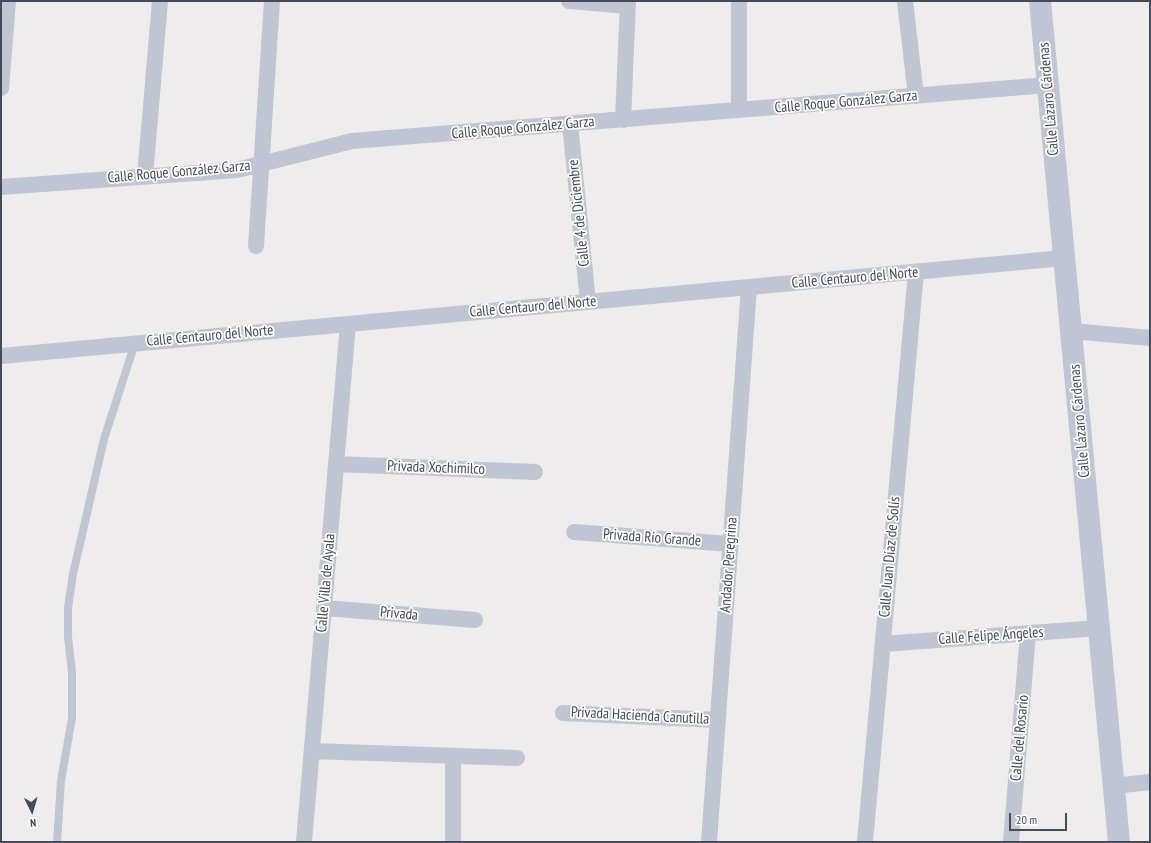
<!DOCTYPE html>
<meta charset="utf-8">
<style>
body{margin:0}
#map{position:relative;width:1151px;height:843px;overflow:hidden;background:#eeecec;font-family:"PT Sans Narrow",sans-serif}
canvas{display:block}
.frame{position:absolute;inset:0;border:2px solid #454b58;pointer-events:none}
.north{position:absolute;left:12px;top:791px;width:40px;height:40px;-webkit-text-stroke:3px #fff;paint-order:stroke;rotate:175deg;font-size:11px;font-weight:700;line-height:16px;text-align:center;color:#454b58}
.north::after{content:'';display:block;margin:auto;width:14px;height:18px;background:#454b58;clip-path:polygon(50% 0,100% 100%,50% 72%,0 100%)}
.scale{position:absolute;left:1009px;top:813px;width:58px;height:18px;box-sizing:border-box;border:2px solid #454b58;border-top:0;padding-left:5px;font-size:12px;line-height:14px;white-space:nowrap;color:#454b58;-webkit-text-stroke:3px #fff;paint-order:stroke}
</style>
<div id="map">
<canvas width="1151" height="843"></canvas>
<div class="frame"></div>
<div class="north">N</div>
<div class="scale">20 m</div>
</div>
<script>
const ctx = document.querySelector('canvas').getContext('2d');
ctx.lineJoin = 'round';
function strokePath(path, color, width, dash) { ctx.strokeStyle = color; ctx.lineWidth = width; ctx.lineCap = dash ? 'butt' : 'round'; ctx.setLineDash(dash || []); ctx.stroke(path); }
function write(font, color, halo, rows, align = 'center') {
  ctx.font = font + ' "PT Sans Narrow",sans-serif'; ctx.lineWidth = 3.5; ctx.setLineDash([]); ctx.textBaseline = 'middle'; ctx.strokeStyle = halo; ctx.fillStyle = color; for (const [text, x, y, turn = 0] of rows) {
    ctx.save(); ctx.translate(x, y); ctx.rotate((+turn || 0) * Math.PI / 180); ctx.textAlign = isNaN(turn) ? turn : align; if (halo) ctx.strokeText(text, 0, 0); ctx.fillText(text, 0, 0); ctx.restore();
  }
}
const lane = new Path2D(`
 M57 842 61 781 72 718V672L68 637V608L73 574 104 439 135 343`);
const street = new Path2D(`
 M569 1 627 6
 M739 1V110
 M905 1 916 96
 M1 88 8 1
 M623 120 628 1
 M570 124 588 302
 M145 176 160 1
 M1 187 237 170 352 141 1048 85
 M256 246 272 1
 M1071 331 1150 338
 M1 356 1064 258
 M336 464 535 472
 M574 532 730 544
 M324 608 475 620
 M883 644 1099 628
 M563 713 717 720
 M312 751 517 758
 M1113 786 1150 782
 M304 842 348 324
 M453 842V756
 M709 842 749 287
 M865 842 916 272
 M1011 842 1028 633`);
const secondary = new Path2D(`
 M1040 1 1119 842`);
const streetNames = [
 ["Calle Lázaro Cárdenas",1049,99,-95],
 ["Calle Roque González Garza",846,102,-5],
 ["Calle Roque González Garza",523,128,-5],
 ["Calle Roque González Garza",179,172,-5],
 ["Calle 4 de Diciembre",579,213,-96],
 ["Calle Centauro del Norte",855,278,-5],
 ["Calle Centauro del Norte",533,307,-5],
 ["Calle Centauro del Norte",210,336,-5],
 ["Calle Lázaro Cárdenas",1080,421,-95],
 ["Privada Xochimilco",436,468,2],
 ["Privada Río Grande",652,538,4],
 ["Calle Juan Díaz de Solís",890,557,-85],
 ["Andador Peregrina",729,565,-86],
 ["Calle Villa de Ayala",326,583,-85],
 ["Privada",399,614,5],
 ["Calle Felipe Ángeles",991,636,-4],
 ["Privada Hacienda Canutilla",640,716,3],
 ["Calle del Rosario",1020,738,-85]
];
strokePath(lane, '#bfc5d1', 8);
strokePath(street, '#bfc5d1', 16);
strokePath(secondary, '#bfc5d4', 22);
write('15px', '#454b58', '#fff', streetNames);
</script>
